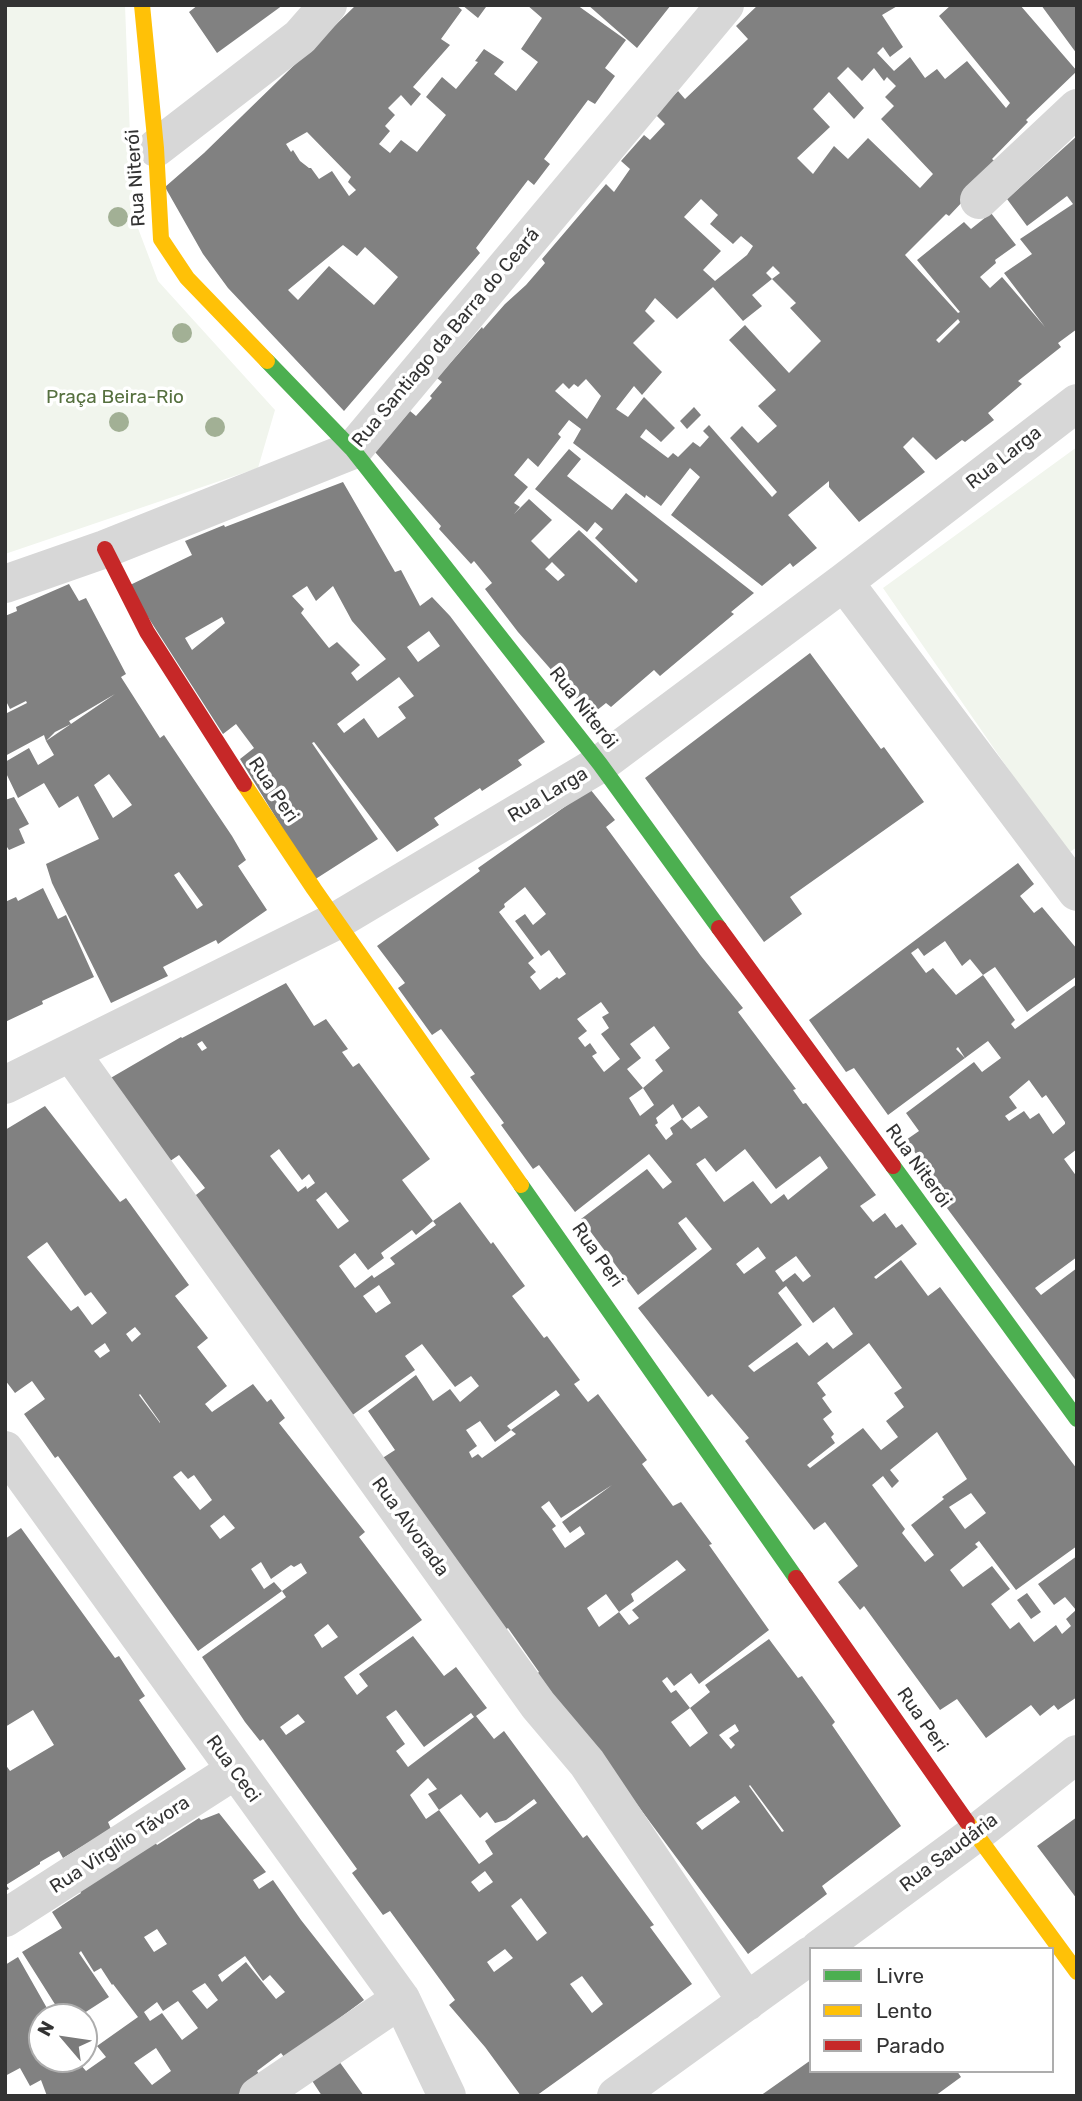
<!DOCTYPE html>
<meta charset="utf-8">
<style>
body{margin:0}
#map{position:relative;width:1082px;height:2101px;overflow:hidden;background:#fff;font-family:Rubik,sans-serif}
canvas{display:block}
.frame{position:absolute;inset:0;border:7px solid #333;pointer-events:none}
.legend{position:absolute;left:809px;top:1947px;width:245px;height:126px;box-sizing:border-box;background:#fff;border:2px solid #adadad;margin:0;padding:9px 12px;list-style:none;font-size:21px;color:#333}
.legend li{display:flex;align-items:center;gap:14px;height:35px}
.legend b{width:35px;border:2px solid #adadad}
.north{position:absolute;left:28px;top:2003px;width:70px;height:70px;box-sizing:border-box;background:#fff;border:2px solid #adadad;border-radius:50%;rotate:299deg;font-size:19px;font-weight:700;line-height:28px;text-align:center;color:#333}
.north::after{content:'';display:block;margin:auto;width:24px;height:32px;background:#7a7a7a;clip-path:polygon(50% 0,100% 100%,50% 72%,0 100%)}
</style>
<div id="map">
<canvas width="1082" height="2101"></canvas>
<div class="frame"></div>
<ul class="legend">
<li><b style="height:9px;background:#4caf50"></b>Livre</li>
<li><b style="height:9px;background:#ffc107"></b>Lento</li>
<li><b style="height:9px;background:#c62828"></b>Parado</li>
</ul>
<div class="north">N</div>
</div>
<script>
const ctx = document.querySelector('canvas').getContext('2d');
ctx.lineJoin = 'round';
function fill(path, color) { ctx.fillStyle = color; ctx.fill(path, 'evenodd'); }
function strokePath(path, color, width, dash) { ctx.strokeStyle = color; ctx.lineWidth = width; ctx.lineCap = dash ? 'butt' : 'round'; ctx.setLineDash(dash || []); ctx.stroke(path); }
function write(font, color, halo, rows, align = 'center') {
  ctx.font = font + ' Rubik,sans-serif'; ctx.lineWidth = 7; ctx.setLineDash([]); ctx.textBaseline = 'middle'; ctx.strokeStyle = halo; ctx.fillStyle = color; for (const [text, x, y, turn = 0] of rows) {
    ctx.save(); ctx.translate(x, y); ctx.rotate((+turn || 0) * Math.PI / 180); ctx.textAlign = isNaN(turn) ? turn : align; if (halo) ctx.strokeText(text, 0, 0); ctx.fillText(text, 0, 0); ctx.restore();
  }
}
const green = new Path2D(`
 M5 5H125L133 215 158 281 275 410 258 468 5 554Z
 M1077 447V847L1067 854 883 588Z`);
const building = new Path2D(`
 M198 5H283L217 53 189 12Z
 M356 5H456L462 10 441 39 450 45 413 87 421 94 411 106 401 95 388 108 395 115 385 126 390 131 379 144 390 153 401 140 417 152 446 115 426 97 442 77 456 89 478 62 475 61 484 49 504 62 494 74 516 91 538 62 521 49 542 18 527 5H577L626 40 605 68 615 76 595 104 588 100 544 159 550 164 534 185 528 180 476 248 480 253 344 411 228 288 203 254 165 187 204 153ZM307 132 351 177 348 182 356 190 349 196 332 171 319 179 311 168H309L300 161 293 150 291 152 286 144ZM343 245 357 256 365 247 398 277 374 305 329 266 298 300 288 290Z
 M462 5H484L486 7 478 18Z
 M588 5H671L637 48Z
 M758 5H899L882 15 903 47 890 57 883 47 877 53 894 71 910 57 925 78 937 69 945 79 967 61 1006 108 1010 103 939 16 951 5H1020L1077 71 1026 120 1028 122 992 159 998 164 949 216 946 214 905 255 958 313 960 312 917 260 964 222 971 229 991 213 1016 245 995 260 996 263 980 277 990 288 1002 277 1045 327 1004 273 1032 254 1020 239 1073 204 1067 196 1027 226 1007 199 1077 136V329L1058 343 1061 347 1018 381 1022 384 988 413 994 420 965 442 962 440 936 460 913 437 903 447 925 472 859 522 829 487V481L788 515 817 548 793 567 790 563 762 586 671 515 700 477 690 468 661 506 646 495 645 498 573 443 581 429 569 420 558 434 561 437 538 467 528 458 514 475 528 487 514 503 520 507 514 514 529 499 552 520 531 541 549 559 579 530 636 583 638 580 595 538 603 529 595 522 587 532 535 489 569 449 581 459 567 476 612 510 626 493 754 593 731 612 734 614 660 676 654 670 611 707 606 703 591 715 518 632 485 589 492 583 474 561 471 564 439 529 441 526 375 452 410 411 416 416 432 398 430 396 442 382 437 378 482 327 483 329 505 304 526 285 545 263 542 259 606 184 614 192 630 169 621 161 644 135 650 140 665 124 655 114 678 91 685 99 748 39 736 26ZM848 67 862 81 874 68 884 81 887 77 896 86 885 97 894 106 881 119 933 174 920 188 868 138 848 159 834 146 813 174 797 158 830 127 813 109 829 92 854 119 864 108 837 78ZM701 199 718 215 710 224 733 244 741 236 753 246 747 255 715 281 703 270 721 251 684 217ZM773 266 780 273 772 279 796 303 790 308 821 341 789 373 745 325 729 340 776 390 758 406 777 426 758 443 742 426 730 438 777 492 772 497 709 425 703 431 709 437 700 447 693 442 678 457 673 453 668 458 640 437 646 429 661 442 675 428 644 397 628 417 616 409 634 386 642 395 662 372 633 343 655 321 645 311 655 298 677 319 713 287 743 321 762 306 752 295 772 279 766 273ZM958 319 960 322 939 343 936 340ZM586 379 601 396 587 419 555 391 563 383 569 389 574 384 578 387ZM552 562 565 575 558 581 545 569Z
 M1041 5H1077V54Z
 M694 407 701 415 687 429 680 421Z
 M343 482 395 572 401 570 420 606 432 597 450 616 545 742 518 760 522 765 482 791 480 788 434 818 439 825 397 852 314 742 312 743 378 839 314 880 240 759 254 748 236 724 223 734 128 586 192 555 185 541 224 525 225 527ZM307 586 316 601 333 586 352 621 386 659 357 681 351 673 360 665 337 642 329 648 301 613 304 609 292 596ZM222 617 225 623 192 650 185 638ZM429 631 440 646 418 662 407 647ZM399 677 414 696 398 707 406 718 378 738 364 718 344 733 337 724Z
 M69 584 79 601 86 598 126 674 121 677 160 738 164 735 232 836 246 860 238 866 267 910 218 944 216 940 163 967 168 976 111 1003 52 883 46 864 99 839 78 796 59 808 44 783 18 798 5 771V762L29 748 38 765 54 755 46 741 115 694 69 721 71 724 55 732 46 741 44 735 5 756V714L27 703 26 701 10 709 5 699V616L17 611 16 607ZM109 774 132 805 113 818 94 785ZM179 872 203 905 197 909 174 875Z
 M810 653 881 749 884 747 924 802 790 897 802 914 764 942 645 778Z
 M590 789 615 820 606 827 701 956 743 1008 738 1012 796 1089 793 1090 803 1104 806 1103 876 1195 860 1206 873 1222 885 1213 896 1228 902 1224 917 1244 874 1277 876 1279 901 1260 928 1296 940 1287 1077 1469V1546L1016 1590 979 1541 975 1544 978 1547 950 1570 963 1587 992 1566 1010 1589 991 1604 1010 1629 1019 1622 1034 1642 1056 1625 1062 1634 1071 1626 1066 1619 1076 1610 1065 1597 1054 1605 1038 1584 1077 1556V1697L1058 1710 1054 1705 1040 1716 1031 1705 986 1738 957 1699 940 1710 864 1606 860 1610 838 1582 858 1566 825 1522 814 1530 745 1441 749 1438 712 1394 708 1397 638 1308 712 1249 686 1217 678 1223 697 1249 638 1295 581 1219 647 1169 663 1189 672 1182 649 1154 575 1212 539 1165 533 1169 501 1125 504 1123 470 1077 475 1074 441 1029 432 1035 398 988 405 983 377 946 480 871 478 868ZM525 887 546 914 533 925 525 914 515 921 541 956 549 950 566 974 559 979 557 977 540 990 530 977 536 972 528 963 534 958 499 912 505 907 504 904ZM601 1002 609 1013 602 1017 609 1028 601 1034 620 1059 604 1072 592 1056 597 1053 590 1043 585 1047 578 1038 587 1031 577 1019ZM654 1026 670 1048 655 1060 663 1071 643 1088 627 1069 641 1058 630 1044ZM643 1088 654 1105 640 1116 629 1098ZM673 1104 682 1119 670 1128 673 1134 666 1140 655 1125 658 1123 656 1118ZM699 1106 708 1117 691 1129 682 1119ZM745 1149 776 1189 820 1156 828 1168 788 1200 784 1194 771 1204 753 1181 724 1202 696 1164 705 1158 716 1172ZM758 1247 766 1258 744 1274 736 1264ZM796 1256 811 1276 803 1282 795 1273 783 1282 775 1271ZM786 1286 813 1323 834 1307 853 1334 833 1349 827 1342 809 1356 797 1342 754 1372 748 1366 802 1325 778 1293ZM869 1343 902 1388 894 1393 904 1407 886 1421 898 1437 881 1450 863 1428 810 1468 807 1465 835 1443 831 1437 834 1434 823 1419 832 1412 822 1398 826 1395 817 1383ZM937 1432 967 1479 942 1497 944 1499 911 1525 934 1555 925 1562 902 1533 905 1529 872 1485 883 1476 892 1488 899 1481 890 1470ZM971 1493 986 1513 965 1529 949 1507Z
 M14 797 29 824 19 829 25 843 9 850 5 844V800Z
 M1018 863 1034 884 1020 896 1034 913 1042 907 1077 949V976L1027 1012 995 967 983 975 970 959 962 966 945 941 924 956 918 948 911 953 926 973 933 968 956 995 983 975 1015 1020 1011 1024 1015 1029 1077 984V1149L1064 1159 1077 1177V1257L1035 1288 1041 1295 1077 1268V1382L926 1180 932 1176 906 1140 919 1131 906 1113 974 1062 982 1072 1001 1058 988 1041 965 1058 958 1047 956 1049 965 1058 888 1115 854 1068 846 1072 809 1020ZM1029 1080 1042 1098 1046 1095 1065 1122V1124L1053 1134 1039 1113 1030 1119 1024 1111 1009 1121 1005 1116 1017 1108 1009 1097Z
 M43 888 58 919 66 915 94 977 42 1001 43 1004 5 1022V902L16 897 18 901Z
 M286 983 314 1026 326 1019 348 1049 342 1052 353 1067 359 1063 430 1159 402 1180 433 1221 416 1235 412 1230 381 1253 384 1258 368 1270 355 1253 339 1266 355 1288 372 1275 374 1278 395 1264 390 1258 436 1225 433 1221 460 1202 491 1244 493 1242 525 1286 512 1296 544 1338 547 1336 580 1380 574 1384 588 1402 598 1394 647 1460 642 1464 673 1506 681 1502 712 1544 709 1545 769 1630 699 1684 691 1673 674 1686 667 1677 662 1681 671 1693 676 1690 690 1708 710 1692 705 1685 769 1639 798 1678 802 1676 835 1722 832 1725 901 1826 822 1886 827 1894 748 1954 601 1756 532 1678 539 1672 508 1628 500 1633 381 1459 395 1450 368 1411 416 1375 433 1401 450 1389 460 1402 479 1386 471 1376 455 1387 422 1344 405 1356 415 1370 347 1419 183 1205 205 1188 179 1155 157 1170 102 1083 181 1037 182 1038ZM202 1041 207 1048 202 1051 197 1044ZM279 1149 302 1180 309 1174 315 1183 307 1189 306 1186 298 1192 270 1156ZM326 1192 349 1221 338 1229 316 1200ZM379 1285 391 1303 376 1313 363 1296ZM556 1390 560 1395 511 1430 516 1434 482 1458 478 1454 472 1458 469 1452 477 1446 466 1430 480 1421 495 1442 511 1430 507 1426ZM612 1485 562 1522 570 1533 580 1526 585 1534 565 1548 552 1529 556 1526 541 1507 549 1501 561 1518ZM677 1560 686 1570 632 1610 639 1618 629 1625 619 1612 634 1601 631 1594ZM606 1594 619 1612 599 1627 587 1608ZM690 1708 708 1733 690 1747 671 1722ZM735 1724 739 1731 729 1738 735 1745 731 1749 719 1735ZM750 1785 784 1831 782 1832 749 1786ZM735 1796 740 1802 702 1830 696 1823Z
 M45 1106 120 1202 126 1198 189 1285 175 1296 208 1338 197 1347 227 1386 205 1404 212 1412 253 1384 267 1402 271 1399 285 1418 279 1423 365 1532 359 1537 422 1620 344 1677 357 1695 368 1686 359 1674 413 1636 444 1676 456 1667 487 1708 476 1716 494 1739 504 1731 583 1838 587 1835 654 1925 650 1927 692 1984 536 2096H521L485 2047 449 2005 455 2000 390 1911 383 1915 352 1873 357 1869 263 1739 260 1741 245 1722 202 1657 286 1597 282 1591 307 1573 301 1563 294 1567 291 1565 271 1579 261 1562 251 1569 264 1589 274 1582 282 1591 198 1651 58 1456 55 1458 24 1414 45 1399 32 1381 15 1393 5 1380V1130ZM47 1242 85 1296 91 1292 107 1313 92 1325 78 1306 71 1311 27 1257ZM135 1327 141 1334 132 1342 126 1334ZM105 1343 110 1351 100 1358 94 1351ZM140 1394 160 1422V1423L139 1395ZM181 1471 188 1479 194 1475 212 1500 200 1510 173 1477ZM224 1515 235 1528 220 1539 210 1526ZM328 1624 338 1637 322 1648 314 1635ZM396 1710 424 1747 471 1713 474 1717 408 1767 396 1751 405 1744 386 1717ZM298 1714 305 1722 286 1735 280 1727ZM428 1778 437 1789 428 1794 439 1810 461 1794 480 1818 487 1812 495 1823 506 1820 534 1799 537 1803 485 1841 493 1854 479 1864 439 1810 426 1819 410 1795ZM485 1871 493 1882 479 1892 471 1882ZM521 1898 547 1933 537 1941 511 1906ZM505 1949 513 1958 494 1972 487 1962ZM582 1976 603 2004 592 2013 570 1984Z
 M21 1528 115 1658 119 1656 145 1696 139 1700 186 1769 108 1822 111 1829 63 1858 59 1851 40 1862V1864L6 1885 9 1889 5 1891V1764L10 1771 54 1745 33 1710 5 1727V1539Z
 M1027 1593 1041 1612 1031 1619 1017 1600Z
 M219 1813 266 1872 253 1880 259 1889 273 1880 301 1920 364 2000 310 2040 288 2062 281 2053 257 2071 261 2077 236 2096H47L41 2080 30 2086 20 2068 5 2076V1965L18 1957 52 2017H42V2059H65L68 2070 80 2064 86 2071 106 2057 97 2046 138 2017 113 1984 112 1985 101 1968 94 1972 81 1951 79 1953 109 1997 78 2017H63L22 1952 62 1928 52 1912 81 1893 80 1891 155 1842 157 1845 199 1818 201 1820ZM157 1929 167 1944 154 1952 144 1937ZM245 1956 263 1981 270 1975 285 1992 276 1999 246 1962 222 1982 218 1975ZM205 1983 218 2000 207 2009 192 1991ZM178 2001 198 2028 182 2040 162 2013 150 2021 144 2012 157 2002 163 2011ZM156 2048 171 2071 152 2085 134 2063Z
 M1077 1817V1899L1037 1846Z
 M336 2057 364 2096H322L309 2076Z
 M811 2060V2071H957L961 2077 935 2096H760Z`);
const street = new Path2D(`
 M156 148 300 37 328 5
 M979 200 1077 108
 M844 582 1077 892
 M5 584 105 549 353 450 725 5
 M71 1053 538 1705 587 1763 747 2002
 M5 1085 338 920 600 764 844 582 1077 403
 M5 1450 401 1999 447 2096
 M5 1918 234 1771
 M819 1949 975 1834 1077 1754
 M258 2096 401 1999
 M616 2096 811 1955`);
const fast = new Path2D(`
 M267 361 353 450 600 764 719 928
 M893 1166 1077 1419
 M521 1185 796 1578`);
const slow = new Path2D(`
 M142 5 156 148 161 239 187 278 267 361
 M244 784 314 889 521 1185
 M967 1822 1077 1972`);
const jam = new Path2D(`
 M105 549 147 632 244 784
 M719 928 893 1166
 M796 1578 967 1822`);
const trees = [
 [118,217],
 [182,333],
 [119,422],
 [215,427]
];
const streetNames = [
 ["Rua Niterói",136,178,-94],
 ["Rua Santiago da Barra do Ceará",446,338,-50],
 ["Rua Larga",1004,458,-38],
 ["Rua Niterói",583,708,52],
 ["Rua Peri",273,790,56],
 ["Rua Larga",548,795,-31],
 ["Rua Niterói",918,1166,54],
 ["Rua Peri",597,1255,55],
 ["Rua Alvorada",410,1527,54],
 ["Rua Peri",922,1720,55],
 ["Rua Ceci",233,1769,54],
 ["Rua Virgílio Távora",120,1845,-33],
 ["Rua Saudária",949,1853,-37]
];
const parkNames = [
 ["Praça Beira-Rio",115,398]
];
fill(green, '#f1f5ed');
fill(building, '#818181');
strokePath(street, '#d7d7d7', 38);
strokePath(fast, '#4caf50', 16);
strokePath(slow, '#ffc107', 16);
strokePath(jam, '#c62828', 16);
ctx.fillStyle = '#a2b095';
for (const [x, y] of trees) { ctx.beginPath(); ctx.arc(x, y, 10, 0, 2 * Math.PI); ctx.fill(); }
write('19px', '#333', '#fff', streetNames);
write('19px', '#56703f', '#fff', parkNames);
</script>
